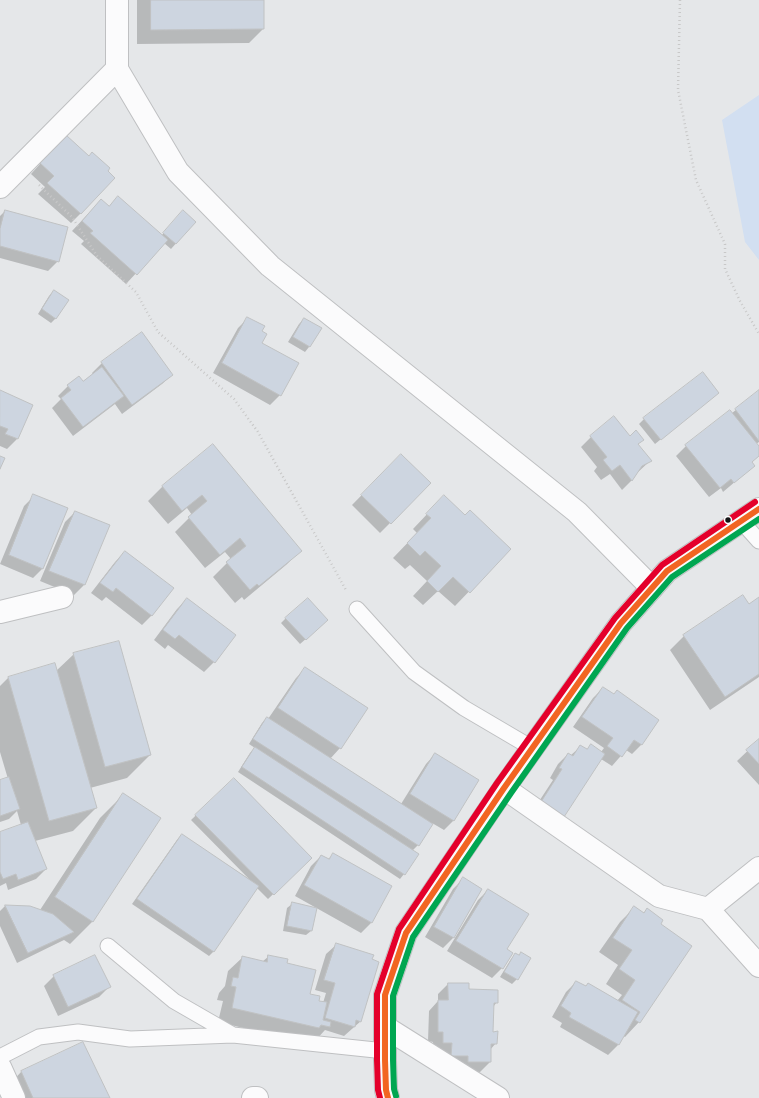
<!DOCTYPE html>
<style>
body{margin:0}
canvas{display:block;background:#e5e7e9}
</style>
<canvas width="759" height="1098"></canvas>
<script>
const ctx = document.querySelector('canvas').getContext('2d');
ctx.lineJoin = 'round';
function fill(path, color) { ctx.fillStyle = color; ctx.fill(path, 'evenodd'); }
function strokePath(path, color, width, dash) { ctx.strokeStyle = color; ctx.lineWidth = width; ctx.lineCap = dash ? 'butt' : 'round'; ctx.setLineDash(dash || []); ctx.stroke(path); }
const green = new Path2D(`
 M759 95V260L745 242 722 120Z`);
const shadow = new Path2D(`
 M137 0H263V29L249 43 137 44Z
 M56 146 81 213 71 223 38 194 45 187 31 174Z
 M101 200 109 207 161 236 179 216 195 222 171 249 164 243 126 284 81 244 84 241 72 231Z
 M5 211 58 261 48 271 0 258V216Z
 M54 291 56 318 51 323 38 314 49 296Z
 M248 318 261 332V344L280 395 270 405 213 373 238 328Z
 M304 319 320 329 309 347 305 352 288 342 299 324Z
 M102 363 172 375 162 384 122 414 115 404 73 436 52 408 61 399 58 396 68 386 83 383 93 375 92 373Z
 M0 391 32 405 17 439 7 449 0 446Z
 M759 392V442L756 444 759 448V455L751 463 753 465 743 475 723 492 721 488 709 497 676 456 686 446 732 413Z
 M718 393 655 444 639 424 644 419Z
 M591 437H630L643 440 637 445 650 461 637 473 632 480 622 490 610 474 601 480 594 471 597 467 581 447Z
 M213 445 300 551 286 565 244 600 242 597 235 603 213 577 231 559 225 552 205 568 175 532 192 515 187 508 168 524 148 501 163 486Z
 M401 455 430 483 380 533 352 505Z
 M34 496 43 568 33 578 0 564 24 506Z
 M430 511 465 516 510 549 455 606 438 591 423 605 413 596 427 581 410 565 405 569 393 558 417 533 413 529Z
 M75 512 109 526 84 585 74 595 40 581 65 522Z
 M125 552 152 615 142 625 106 597 102 601 91 593 115 562Z
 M187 599 214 662 204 672 168 645 165 649 154 640 177 609Z
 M759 599V677L710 710 670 650 684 636 749 605Z
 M286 618 322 625 300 644 281 623Z
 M74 654 150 755 127 778 90 788 96 808 73 831 35 841 46 869 36 879 8 890 6 883 0 886V834L21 825 17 811 9 819 0 822V781L8 779 0 752V686L8 678 54 665 56 671Z
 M306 668 340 748 330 759 401 804 426 764 435 754 454 820 444 830 432 823 418 845 412 851 404 874 400 879 238 772 250 753 255 748 249 744 262 723 267 718 268 719 296 678Z
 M603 688 642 744 632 754 626 750 612 766 601 759 532 812 553 780 550 778 558 764 568 754 570 756 581 746 587 750 601 752 604 748 573 727 593 698Z
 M759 740V785L737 761Z
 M234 779 311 858 268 899 257 888 214 951 209 956 132 904 177 840 182 835 249 879 191 820Z
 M123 795 93 921 70 944 64 940 17 963 0 926V911L5 906 29 907 40 910 100 818Z
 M333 855 391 887 371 923 361 933 295 896 311 866 321 856 328 859Z
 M463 879 481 889 453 938 443 948 425 937 453 889Z
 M488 890 506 949 502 968 492 978 447 951 478 900Z
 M292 904 311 931 306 935 283 931 287 908Z
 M635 907 643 913 647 910 659 924 691 946 639 1022 625 1037 623 1036 618 1045 608 1055 560 1027 562 1023 552 1017 566 992 576 982 617 1001 622 995 606 984 618 965 599 952 620 922Z
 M336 945 371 960 361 1021 344 1036 325 1030 315 1041 303 1042 218 1022 223 1001 217 1000 219 993 225 986 228 971 243 957 262 962 269 956 285 964 309 995 318 1002 323 1003 326 993 315 990 326 954Z
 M516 954 517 979 512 984 500 977 511 959Z
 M54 976 109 987 99 997 58 1016 44 986Z
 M448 984 468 990 497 1002 493 1007 492 1033 496 1043 490 1050V1062L480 1072 458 1071 433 1052V1042L428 1041 429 1011 438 1001V994Z
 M82 1044 109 1098H12L7 1087 21 1072Z`);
const building = new Path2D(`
 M151 0H264V29L151 30Z
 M66 135 89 156 92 152 110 168 108 171 115 178 81 214 47 183 54 176 40 163Z
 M118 196 168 240 137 275 90 233 93 231 82 221 101 199 109 206Z
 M5 210 68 227 59 262 0 246V229Z
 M183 210 196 222 176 244 163 233Z
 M54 290 69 300 56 319 42 309Z
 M247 317 265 326 262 331 267 334 262 343 299 363 281 396 222 363Z
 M304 318 322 328 310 347 293 337Z
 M142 332 173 375 132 405 101 362Z
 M102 367 124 396 83 427 61 398 71 390 67 385 79 376 83 381Z
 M703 372 719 393 661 440 643 418Z
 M0 390 33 405 18 439 5 434 8 429 0 426Z
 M759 390V441L735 409Z
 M730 410 759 446V456L752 462 755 466 734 483 731 479 720 488 685 445Z
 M614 416 630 436 636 430 644 440 638 444 652 461 642 466 632 481 620 465 612 471 603 460 607 457 590 436Z
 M213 444 302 551 259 586 257 584 250 590 226 562 246 546 240 538 220 555 188 517 207 501 202 495 182 511 162 486Z
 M401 454 431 483 391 524 361 495Z
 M0 456 5 458 0 469Z
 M33 494 68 508 43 569 9 555Z
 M444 495 465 515 470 510 511 549 470 593 453 577 438 592 427 581 441 566 425 551 420 556 407 543 431 518 426 514Z
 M75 511 110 525 85 585 49 571Z
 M125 551 174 588 152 616 116 588 113 592 100 583Z
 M743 595 749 604 759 597V674L725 697 683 635Z
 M187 598 236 635 215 663 179 635 175 639 163 630Z
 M308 598 328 620 306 640 285 618Z
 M119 641 151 755 105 767 73 653Z
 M55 663 97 808 49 821 8 677Z
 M305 667 368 708 341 749 278 708Z
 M603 687 614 694 617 690 659 720 642 745 634 740 622 757 607 746 613 738 582 717Z
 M267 717 433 824 419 846 253 739Z
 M759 739V764L746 750Z
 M591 744 605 754 564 817 541 802 562 769 559 768 568 753 573 756 580 745 587 749Z
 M255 747 419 854 405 875 242 767Z
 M435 753 479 780 454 821 410 794Z
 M9 777 20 809 0 816V780Z
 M234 778 312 858 274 895 195 815Z
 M123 793 161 818 93 922 55 897Z
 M28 822 47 869 18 880 16 874 3 879 0 872V832Z
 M182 834 259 886 214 952 137 899Z
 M333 853 392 886 372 923 304 885 321 855 329 859Z
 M463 877 482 889 454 938 434 927Z
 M488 889 529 914 507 949 513 953 503 969 456 941Z
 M292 902 317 908 312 931 287 926Z
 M5 905 30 906 53 914 74 932 28 953Z
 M634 906 644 913 647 908 663 920 661 924 692 946 640 1023 635 1020 640 1012 622 1000 635 980 619 969 632 950 613 938Z
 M336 943 374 955 372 959 379 962 361 1022 356 1020 355 1027 325 1018 335 983 324 980Z
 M521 952 531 958 518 980 504 972 515 953 519 955Z
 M95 955 111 987 68 1007 53 975Z
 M268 955 288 959 287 963 316 970 310 994 320 996 319 1001 327 1002 323 1020 331 1022 330 1027 321 1025 319 1028 232 1008 236 987 231 986 233 977 238 978 242 956 267 962Z
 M576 981 586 986 588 983 638 1012 619 1045 569 1017 571 1013 561 1006Z
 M448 983H469V989L498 990V1003H494L493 1032 498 1031 497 1044H491V1062H468V1056H451L452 1043H443V1032H438V1000H448Z
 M83 1042 110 1098H33L21 1071Z`);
const path = new Path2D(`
 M680 0 678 90 696 180 725 244V269L740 301 759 334
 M39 185 72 217 97 256 136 292 158 332 234 399 258 432 346 590`);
const service = new Path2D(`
 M742 522 759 541
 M357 609 414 672 464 708 532 748
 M108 946 174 1001 233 1035 385 1051
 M0 1057 39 1037 78 1032 130 1039 233 1035`);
const minor = new Path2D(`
 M117 0V69L178 172 270 266 577 512 652 588
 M0 187 117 69
 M0 612 62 597
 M504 788 659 896 708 909 759 966
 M708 909 759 868
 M385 1027 498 1098
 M0 1067 14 1098
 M253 1098H257`);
const tertiary = new Path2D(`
 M388 1098 386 1090 385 1060V995L406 933 504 788 621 623 667 571 759 509`);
const bus1 = new Path2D(`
 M388 1098 386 1090 385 1060V995L406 933 504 788 621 623 667 571 759 509`);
const bus2 = new Path2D(`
 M396 1096 394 1089 393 1060V996L413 937 511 793 627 628 672 577 759 519`);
const bus3 = new Path2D(`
 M380 1098 378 1090 377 1060V994L399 929 497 783 615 618 662 565 755 502`);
const markers = [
 [728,520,3.5,"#141416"]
];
fill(green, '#d2dff1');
fill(shadow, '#0003');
fill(building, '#cdd5e0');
strokePath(building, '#c0c2c3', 1);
strokePath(service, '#bfc0c2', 17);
strokePath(minor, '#bfc0c2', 24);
strokePath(tertiary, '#bfc0c2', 24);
strokePath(path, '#c8c8c8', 2.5, [1, 3]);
strokePath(service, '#fbfbfc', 15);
strokePath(minor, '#fbfbfc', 22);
strokePath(tertiary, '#fbfbfc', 22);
strokePath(bus1, '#f26522', 6);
strokePath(bus2, '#00a651', 6);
strokePath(bus3, '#e4002b', 6);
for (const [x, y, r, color] of markers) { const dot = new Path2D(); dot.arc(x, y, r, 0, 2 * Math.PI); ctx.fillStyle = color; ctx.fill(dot); strokePath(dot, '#fff', 1.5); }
</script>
